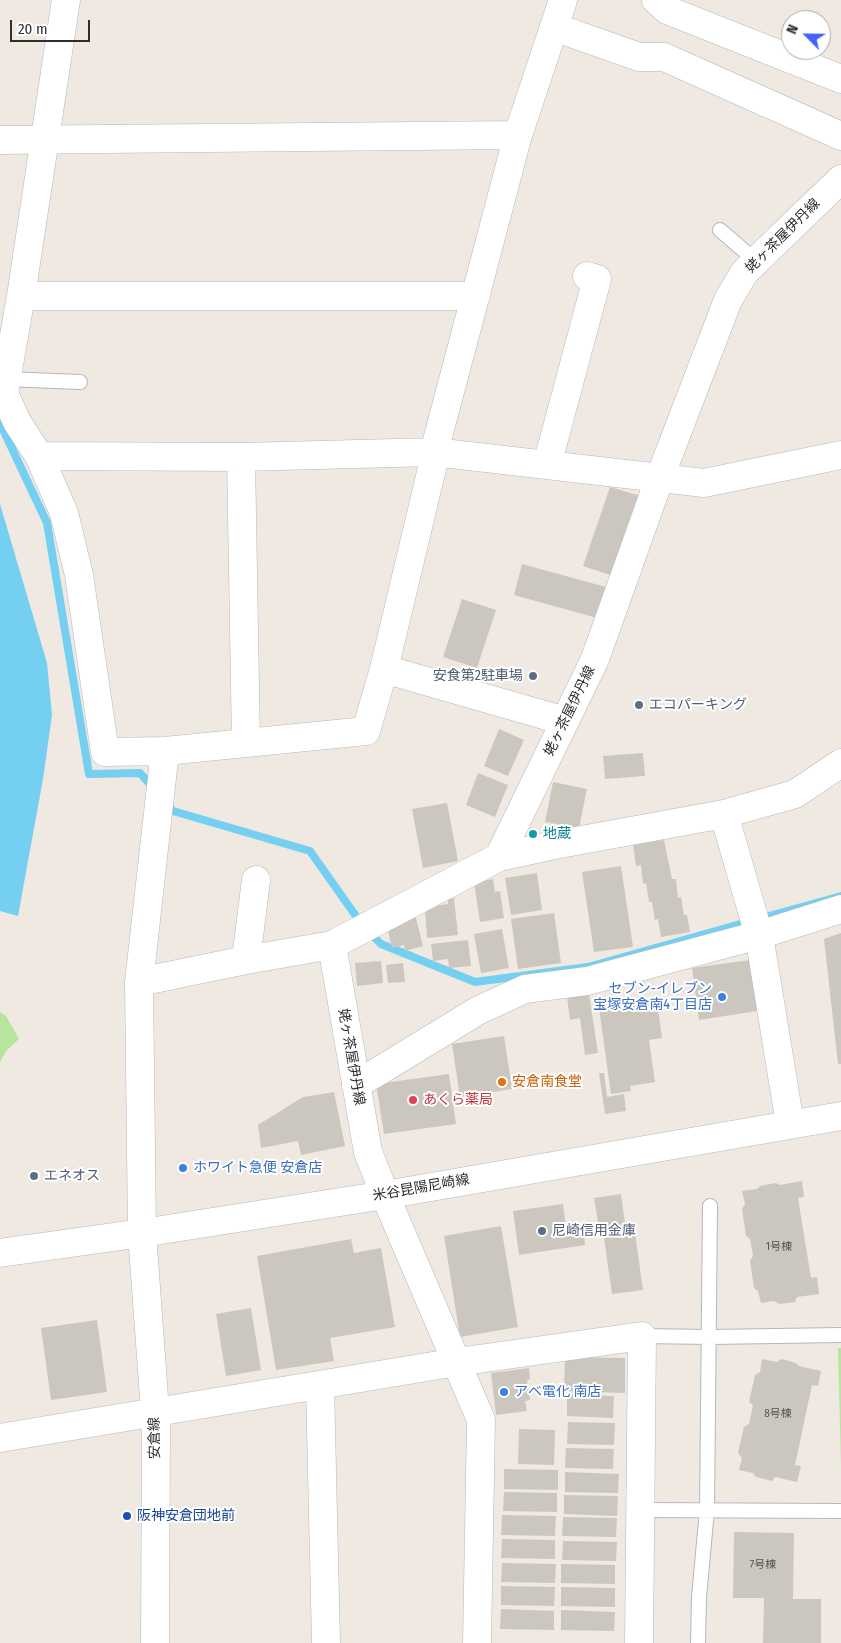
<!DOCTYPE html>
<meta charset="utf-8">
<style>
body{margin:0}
#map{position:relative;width:841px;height:1643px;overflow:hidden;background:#efe9e1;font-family:"Fira Sans Condensed",sans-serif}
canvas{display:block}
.north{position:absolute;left:781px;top:10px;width:50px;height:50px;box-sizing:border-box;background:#fff;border:1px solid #ababab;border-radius:50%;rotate:293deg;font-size:14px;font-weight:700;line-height:20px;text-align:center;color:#2e2e2e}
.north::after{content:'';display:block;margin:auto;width:18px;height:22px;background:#4264fb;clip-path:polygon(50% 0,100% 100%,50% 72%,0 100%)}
.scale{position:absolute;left:10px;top:20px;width:80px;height:22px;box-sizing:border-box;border:2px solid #2e2e2e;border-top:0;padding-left:6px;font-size:15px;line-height:18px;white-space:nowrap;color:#2e2e2e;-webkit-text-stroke:4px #fff;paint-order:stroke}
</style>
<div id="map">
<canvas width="841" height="1643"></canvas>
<div class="north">N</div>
<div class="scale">20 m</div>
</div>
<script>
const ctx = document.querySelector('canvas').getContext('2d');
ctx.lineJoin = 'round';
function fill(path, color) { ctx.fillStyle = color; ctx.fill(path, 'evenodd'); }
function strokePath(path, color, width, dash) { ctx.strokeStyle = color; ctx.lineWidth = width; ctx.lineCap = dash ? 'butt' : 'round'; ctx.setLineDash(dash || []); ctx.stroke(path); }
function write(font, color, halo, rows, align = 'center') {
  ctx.font = font + ' "Fira Sans Condensed","Noto Sans JP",sans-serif'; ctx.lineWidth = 4; ctx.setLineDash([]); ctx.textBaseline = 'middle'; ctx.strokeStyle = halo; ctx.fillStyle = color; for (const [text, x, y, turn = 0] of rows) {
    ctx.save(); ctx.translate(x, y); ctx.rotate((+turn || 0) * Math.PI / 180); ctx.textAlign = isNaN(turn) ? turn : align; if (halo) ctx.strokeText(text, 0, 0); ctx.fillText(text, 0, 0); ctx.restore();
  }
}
const green = new Path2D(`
 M0 1012 6 1016 19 1039 6 1051 0 1062Z
 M838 1348H841V1465Z`);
const water = new Path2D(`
 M0 504 47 663 52 715 43 779 18 916 0 911Z`);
const stream = new Path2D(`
 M0 423 47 523 89 774 140 773 149 783
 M168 805 173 811 310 851 358 919
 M762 918 841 896
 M373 936 381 944 475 982 588 967 744 923`);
const building = new Path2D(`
 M610 487 640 496 613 576 583 566Z
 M522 564 606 587 597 618 514 595Z
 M462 599 496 610 477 668 443 657Z
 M499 729 524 740 508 776 484 766Z
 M643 753 645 776 605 779 603 756Z
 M478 773 508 785 495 817 466 805Z
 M553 782 587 789 579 828 545 822Z
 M447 803 458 861 423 868 412 809Z
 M531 830 537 832 534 838 529 836Z
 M664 840 672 879H676L678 898 681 897 684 915H687L690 932 661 937 658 919 655 920 652 902H649L646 883 643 884 641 865 636 866 633 844Z
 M621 866 633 947 594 952 582 872Z
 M537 873 542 910 511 915 505 878Z
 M493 879 495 892 500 891 504 918 480 922 474 882Z
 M454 898 458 935 427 938 425 907 448 904V899Z
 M554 913 561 963 518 969 511 919Z
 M415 914 423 946 405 951 404 945 392 948 386 921Z
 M502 929 509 968 481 973 474 934Z
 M841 933V1064H838L824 939Z
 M468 940 471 966 449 968 448 959 433 961 431 944Z
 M750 960 757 1011 699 1020 692 968Z
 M381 961 383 983 357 986 355 963Z
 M403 963 405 982 388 983 386 965Z
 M589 994 598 1053 585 1055 580 1018 570 1020 567 997Z
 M657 1002 662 1038 649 1040 655 1082 630 1086 631 1091 611 1094 599 1008 619 1005V1008Z
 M504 1036 512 1089 460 1097 452 1044Z
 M599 1073H604L607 1097 624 1094 626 1111 605 1114Z
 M449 1074 456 1124 384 1134 376 1084Z
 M334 1092 345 1146 301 1155 298 1141 261 1148 258 1125 303 1097Z
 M802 1181 804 1197 798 1198 811 1278 817 1277 819 1294 797 1297 795 1302 779 1304 774 1301 761 1303 758 1291 754 1288 750 1261 753 1256 750 1239 746 1236 742 1209 745 1204 742 1191 757 1189 760 1186 776 1183 780 1185Z
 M621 1194 626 1231 600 1234 594 1198Z
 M563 1204 566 1227 583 1225 585 1245 519 1255 513 1211Z
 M501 1226 518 1327 460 1337 444 1236Z
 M635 1233 643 1290 612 1294 604 1238Z
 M351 1239 354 1253 381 1248 395 1327 330 1338 334 1361 276 1370 257 1256Z
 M251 1308 261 1370 226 1376 216 1314Z
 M97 1320 107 1392 51 1400 41 1328Z
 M565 1357 625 1358V1393L564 1391Z
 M762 1359 777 1362 781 1359 796 1363 799 1366 821 1371 818 1386 812 1385 795 1465 801 1466 797 1482 775 1477 772 1481 756 1477 753 1473 739 1470 742 1458 738 1453 744 1427 749 1424 753 1405 749 1402 755 1375 760 1372Z
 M529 1368 530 1379 527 1380 530 1400 525 1401 527 1411 496 1415 491 1373Z
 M567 1395 614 1396 613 1418 567 1416Z
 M568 1422 615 1423 614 1445 567 1444Z
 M519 1429 555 1430 554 1465 518 1464Z
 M566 1448 614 1449 613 1469 565 1468Z
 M504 1469 558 1470V1490L504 1489Z
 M565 1472 619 1474 618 1493 565 1492Z
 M504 1492 557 1493V1512L503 1511Z
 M564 1495 618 1496 617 1516 564 1514Z
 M502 1515 556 1516 555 1536 501 1535Z
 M563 1517 617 1518 616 1537 562 1536Z
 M734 1532 794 1533 793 1599H821V1643H763L764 1598H733Z
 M502 1539 555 1540V1559L501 1558Z
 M563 1541 617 1542 616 1561 562 1560Z
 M502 1563 556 1564 555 1583 501 1582Z
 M561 1564 615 1565V1584L561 1583Z
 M501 1586 555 1587 554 1606 501 1605Z
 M561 1587 615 1588V1607L561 1606Z
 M501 1609 554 1611V1630L500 1629Z
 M561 1610 615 1612 614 1631 561 1630Z`);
const lane = new Path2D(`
 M720 230 756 261
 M6 379 80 382
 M642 1336 710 1337 841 1335
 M640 1510 841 1511
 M698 1643 699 1597 707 1510 710 1206`);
const street = new Path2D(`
 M66 0 21 296H476
 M656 0 667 10 841 79
 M554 27 639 57H664L841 136
 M0 140 518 135 563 0
 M0 390 4 393 17 422 39 456 64 513 79 575 105 752 165 751
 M4 393 21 296
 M39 456 241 457
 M547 465 597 279 587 276
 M384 669 565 721
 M246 743 366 731 384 669 434 460V452L518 135
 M499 857 554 845 724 814
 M246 960 256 880
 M139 982 246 960 332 945
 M356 1085 479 1010 525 989 587 981 759 935 841 909
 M790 1124 759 935 724 814 795 794 841 763
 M385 1195 481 1420 477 1643
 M142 1233 139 982 165 751 246 743 241 457 434 452 704 483 841 455
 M320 1385 326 1643
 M0 1438 457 1362 642 1336 639 1643`);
const secondary = new Path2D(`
 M385 1195 368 1152 332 945 499 857 595 659 660 477 728 300 744 273 756 261 841 179
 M142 1233 156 1425 155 1643
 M0 1253 142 1233 385 1195 841 1116`);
const markers = [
 [533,676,5,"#5c6f8a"],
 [639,705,5,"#5c6f8a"],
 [533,834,5,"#0f9aa8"],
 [722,997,5,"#3f7fe0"],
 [502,1082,5,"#e8710a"],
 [413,1100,5,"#e0444e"],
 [183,1168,5,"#3f7fe0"],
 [34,1176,5,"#5c6f8a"],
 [542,1231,5,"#5c6f8a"],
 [504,1392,5,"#3f7fe0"],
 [127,1516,5,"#1a4fb4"]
];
const numberNames = [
 ["1号棟",779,1247],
 ["8号棟",778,1414],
 ["7号棟",763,1565]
];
const streetNames = [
 ["姥ヶ茶屋伊丹線",783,236,-45],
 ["姥ヶ茶屋伊丹線",570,711,-64],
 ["姥ヶ茶屋伊丹線",351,1057,80],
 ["米谷昆陽尼崎線",421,1188,-10],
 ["安倉線",155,1438,-91]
];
const serviceNames = [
 ["安食第2駐車場",523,676,"right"],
 ["エコパーキング",649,705],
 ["エネオス",44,1176],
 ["尼崎信用金庫",552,1231]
];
const cultureNames = [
 ["地蔵",543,834]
];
const shopNames = [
 ["セブン-イレブン",712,989,"right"],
 ["宝塚安倉南4丁目店",712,1005,"right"],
 ["ホワイト急便 安倉店",193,1168],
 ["アベ電化 南店",514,1392]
];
const foodNames = [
 ["安倉南食堂",512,1082]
];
const healthNames = [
 ["あくら薬局",423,1100]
];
const transitNames = [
 ["阪神安倉団地前",137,1516]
];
fill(green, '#b6e59e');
fill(water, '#75cff0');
strokePath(stream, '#75cff0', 8);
fill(building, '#cbc7bf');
strokePath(lane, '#b4b7c1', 16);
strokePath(street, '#b4b7c1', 29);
strokePath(secondary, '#b4b7c1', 29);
strokePath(lane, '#fff', 14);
strokePath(street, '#fff', 28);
strokePath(secondary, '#fff', 28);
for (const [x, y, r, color] of markers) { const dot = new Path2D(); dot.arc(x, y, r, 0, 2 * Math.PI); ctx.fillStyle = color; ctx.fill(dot); strokePath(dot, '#fff', 2); }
write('11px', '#555452', null, numberNames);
write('14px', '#2e2e2e', '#fff', streetNames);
write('14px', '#4e5e75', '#fff', serviceNames, 'left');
write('14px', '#0d838f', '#fff', cultureNames, 'left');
write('14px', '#366cbe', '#fff', shopNames, 'left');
write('14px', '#c56008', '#fff', foodNames, 'left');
write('14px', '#be3a42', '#fff', healthNames, 'left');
write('14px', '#164399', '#fff', transitNames, 'left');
</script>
